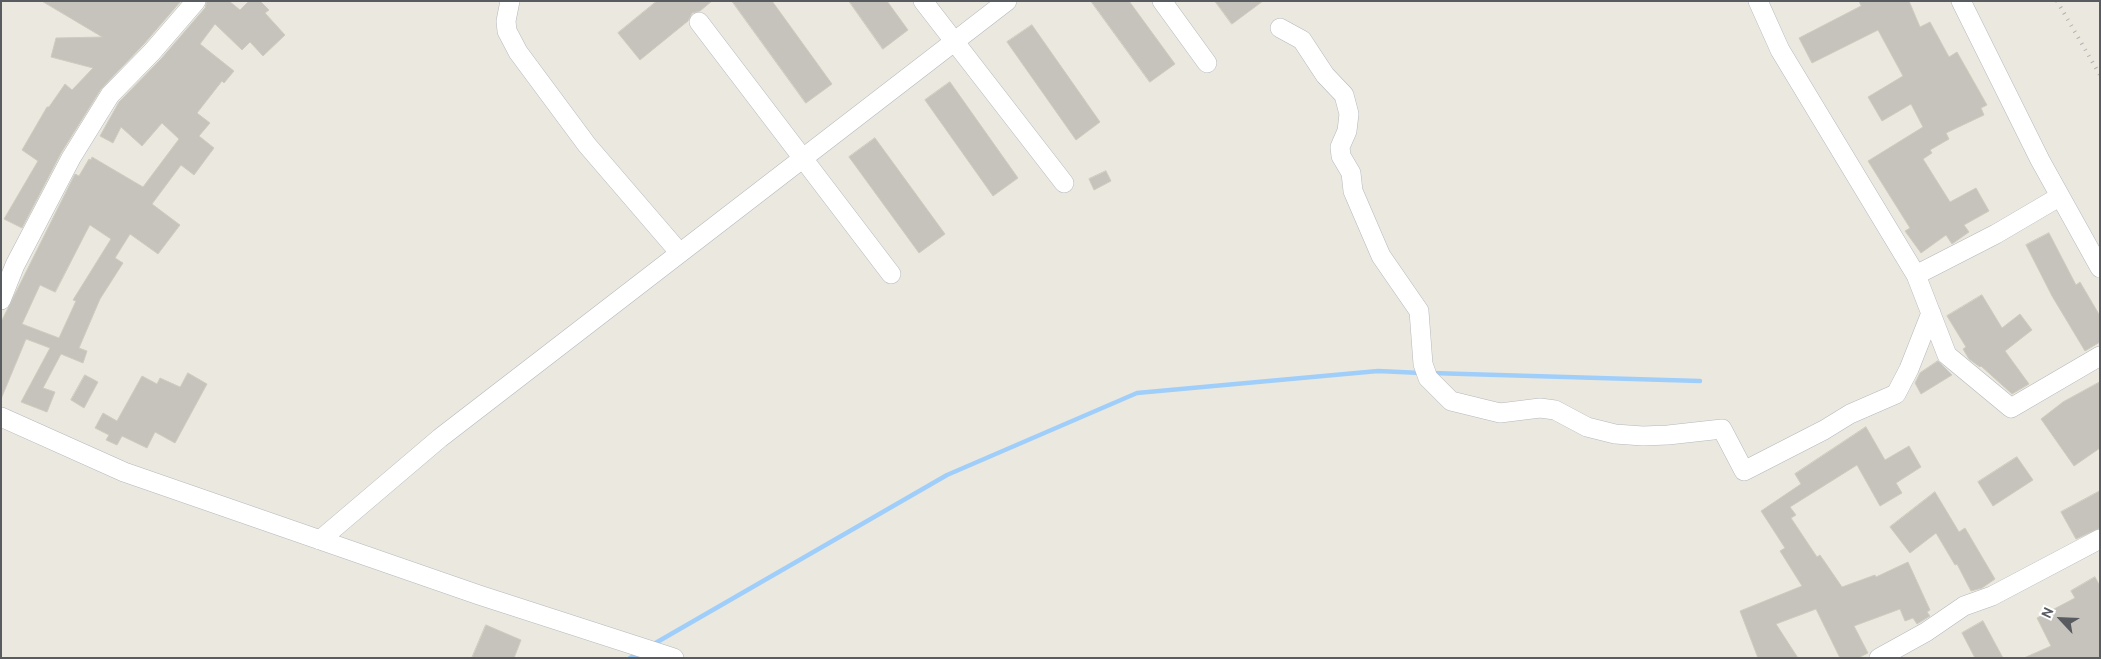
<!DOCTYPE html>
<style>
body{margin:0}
#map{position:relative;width:2101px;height:659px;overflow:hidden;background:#ebe9df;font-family:Cabin,sans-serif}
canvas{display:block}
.frame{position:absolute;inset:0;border:2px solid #585b60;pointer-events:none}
.north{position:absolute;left:2036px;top:594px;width:50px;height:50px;-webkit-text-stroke:4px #fff;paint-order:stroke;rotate:295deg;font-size:14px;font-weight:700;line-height:20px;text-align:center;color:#585b60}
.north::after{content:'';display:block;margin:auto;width:18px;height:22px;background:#585b60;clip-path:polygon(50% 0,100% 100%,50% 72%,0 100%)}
</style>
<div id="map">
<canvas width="2101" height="659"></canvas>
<div class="frame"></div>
<div class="north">N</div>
</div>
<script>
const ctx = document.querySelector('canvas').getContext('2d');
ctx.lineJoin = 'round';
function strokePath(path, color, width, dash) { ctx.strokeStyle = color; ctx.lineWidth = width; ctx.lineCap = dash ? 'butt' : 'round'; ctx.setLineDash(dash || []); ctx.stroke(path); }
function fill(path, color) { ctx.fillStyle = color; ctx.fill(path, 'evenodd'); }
const stream = new Path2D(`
 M1431 373 1700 381
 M652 645 947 475 1137 393 1378 371 1421 373
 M630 658 639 653`);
const building = new Path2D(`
 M42 1H181L144 44 101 89 61 153 22 228 4 219 38 161 22 150 47 107H49L65 84 72 90 93 68 51 57 56 38 102 37Z
 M207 1H229L240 10 249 1H260L269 10 265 13 285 35 263 56 250 42 242 50 215 24 200 44 234 71 224 83 222 81 197 113 210 123 199 136 214 148 194 175 181 165 152 204 180 225 158 254 130 234 115 258 123 263 100 299 79 348 87 351 83 363 61 354 43 388 55 392 47 412 21 402 50 348 26 339 1 399V322L75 174 79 176 89 159 91 160 92 157 143 187 179 139 162 123 142 146 121 127 113 143 100 136 119 102 161 59 205 8ZM90 225 111 239 73 300 76 301 59 338 22 324 40 285 55 292Z
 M657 1H712L700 11 692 13 688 21 640 60 618 33Z
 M732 1H772L832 84 806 103Z
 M849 1H887L908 30 883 49Z
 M1091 1H1129L1175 64 1150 82Z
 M1215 1H1263L1232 24Z
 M1859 1H1909L1920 27 1930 22 1949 57 1957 52 1987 105 1981 108 1984 115 1946 133 1949 139 1930 150 1932 153 1923 159 1950 202 1976 188 1989 211 1964 225 1969 232 1952 244 1946 235 1921 253 1905 231 1910 228 1868 161 1923 127 1911 104 1882 121 1868 97 1903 76 1878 30 1812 63 1799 38 1861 6Z
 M1032 25 1100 122 1076 140 1007 42Z
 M950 82 1018 178 993 196 925 100Z
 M875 138 945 234 919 253 849 157Z
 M1106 171 1111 181 1094 190 1089 179Z
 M2049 233 2076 285 2080 282 2100 316V342L2085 351 2052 296 2026 245Z
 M1982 295 2002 328 2020 314 2032 330 2005 351 2029 384 2012 394 1981 366 1980 367 1969 359 1963 349 1966 347 1947 316Z
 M1938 361 1952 375 1921 394 1915 383 1920 373Z
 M188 373 207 384 175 443 155 432 147 448 122 436 117 445 106 440 109 435 95 428 103 413 117 421 142 376 157 384 160 378 180 387Z
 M85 375 98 382 84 408 71 400Z
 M2100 382V448L2074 466 2041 419 2063 402Z
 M1866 427 1885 460 1909 446 1921 467 1896 483 1902 493 1880 506 1857 465 1790 507 1796 515 1791 518 1817 557 1820 555 1842 587 1875 575 1876 577 1908 562 1930 610 1927 612 1930 616 1917 624 1913 618 1905 621 1900 609 1854 626 1868 653 1858 658H1840L1816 609 1776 624 1798 658H1758L1740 611 1802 586 1780 551 1785 548 1761 511 1801 484 1795 474Z
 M2017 457 2033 480 1993 506 1978 482Z
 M2100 491V528L2076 539 2061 512Z
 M1935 492 1959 532 1965 528 1995 579 1982 588 1971 591 1957 564 1955 565 1936 533 1910 553 1890 527Z
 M2095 577 2100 586V658H2024L2051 646 2037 618 2075 598 2071 591Z
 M1983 621 2003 658H1975L1962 633Z
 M486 625 521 640 514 658H472Z`);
const minor = new Path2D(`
 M510 1 506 21 507 31 518 52 587 145 679 252
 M923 1 1064 183
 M1162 1 1207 63
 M1758 1 1780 50 1916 275 1947 355 2011 408 2100 356
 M1961 1 2040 160 2100 268
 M699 22 891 274
 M1280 28 1302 40 1325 75 1344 95 1349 114 1347 131 1340 147 1341 156 1351 173 1353 191 1381 256 1419 311 1423 364 1428 378 1451 401 1500 413 1540 408 1555 410 1587 427 1615 434 1643 436 1668 435 1722 429 1744 471 1824 430 1850 414 1896 394 1909 369 1931 313
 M1916 275 1996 234 2059 197
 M1 300 15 265 71 158 110 95 152 52 196 1
 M1 417 124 472 479 595 674 658
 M320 540 440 438 1007 1
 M1879 658 1926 632 1964 606 1992 596 2100 539`);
const rail = new Path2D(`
 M2057 1 2100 75`);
strokePath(stream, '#a0cefa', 4.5);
fill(building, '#c6c3bd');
strokePath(building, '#cfcbbe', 1);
strokePath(minor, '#b5b7bc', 20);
strokePath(minor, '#fff', 19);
strokePath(rail, '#b1b2b2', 4, [1, 6]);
</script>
